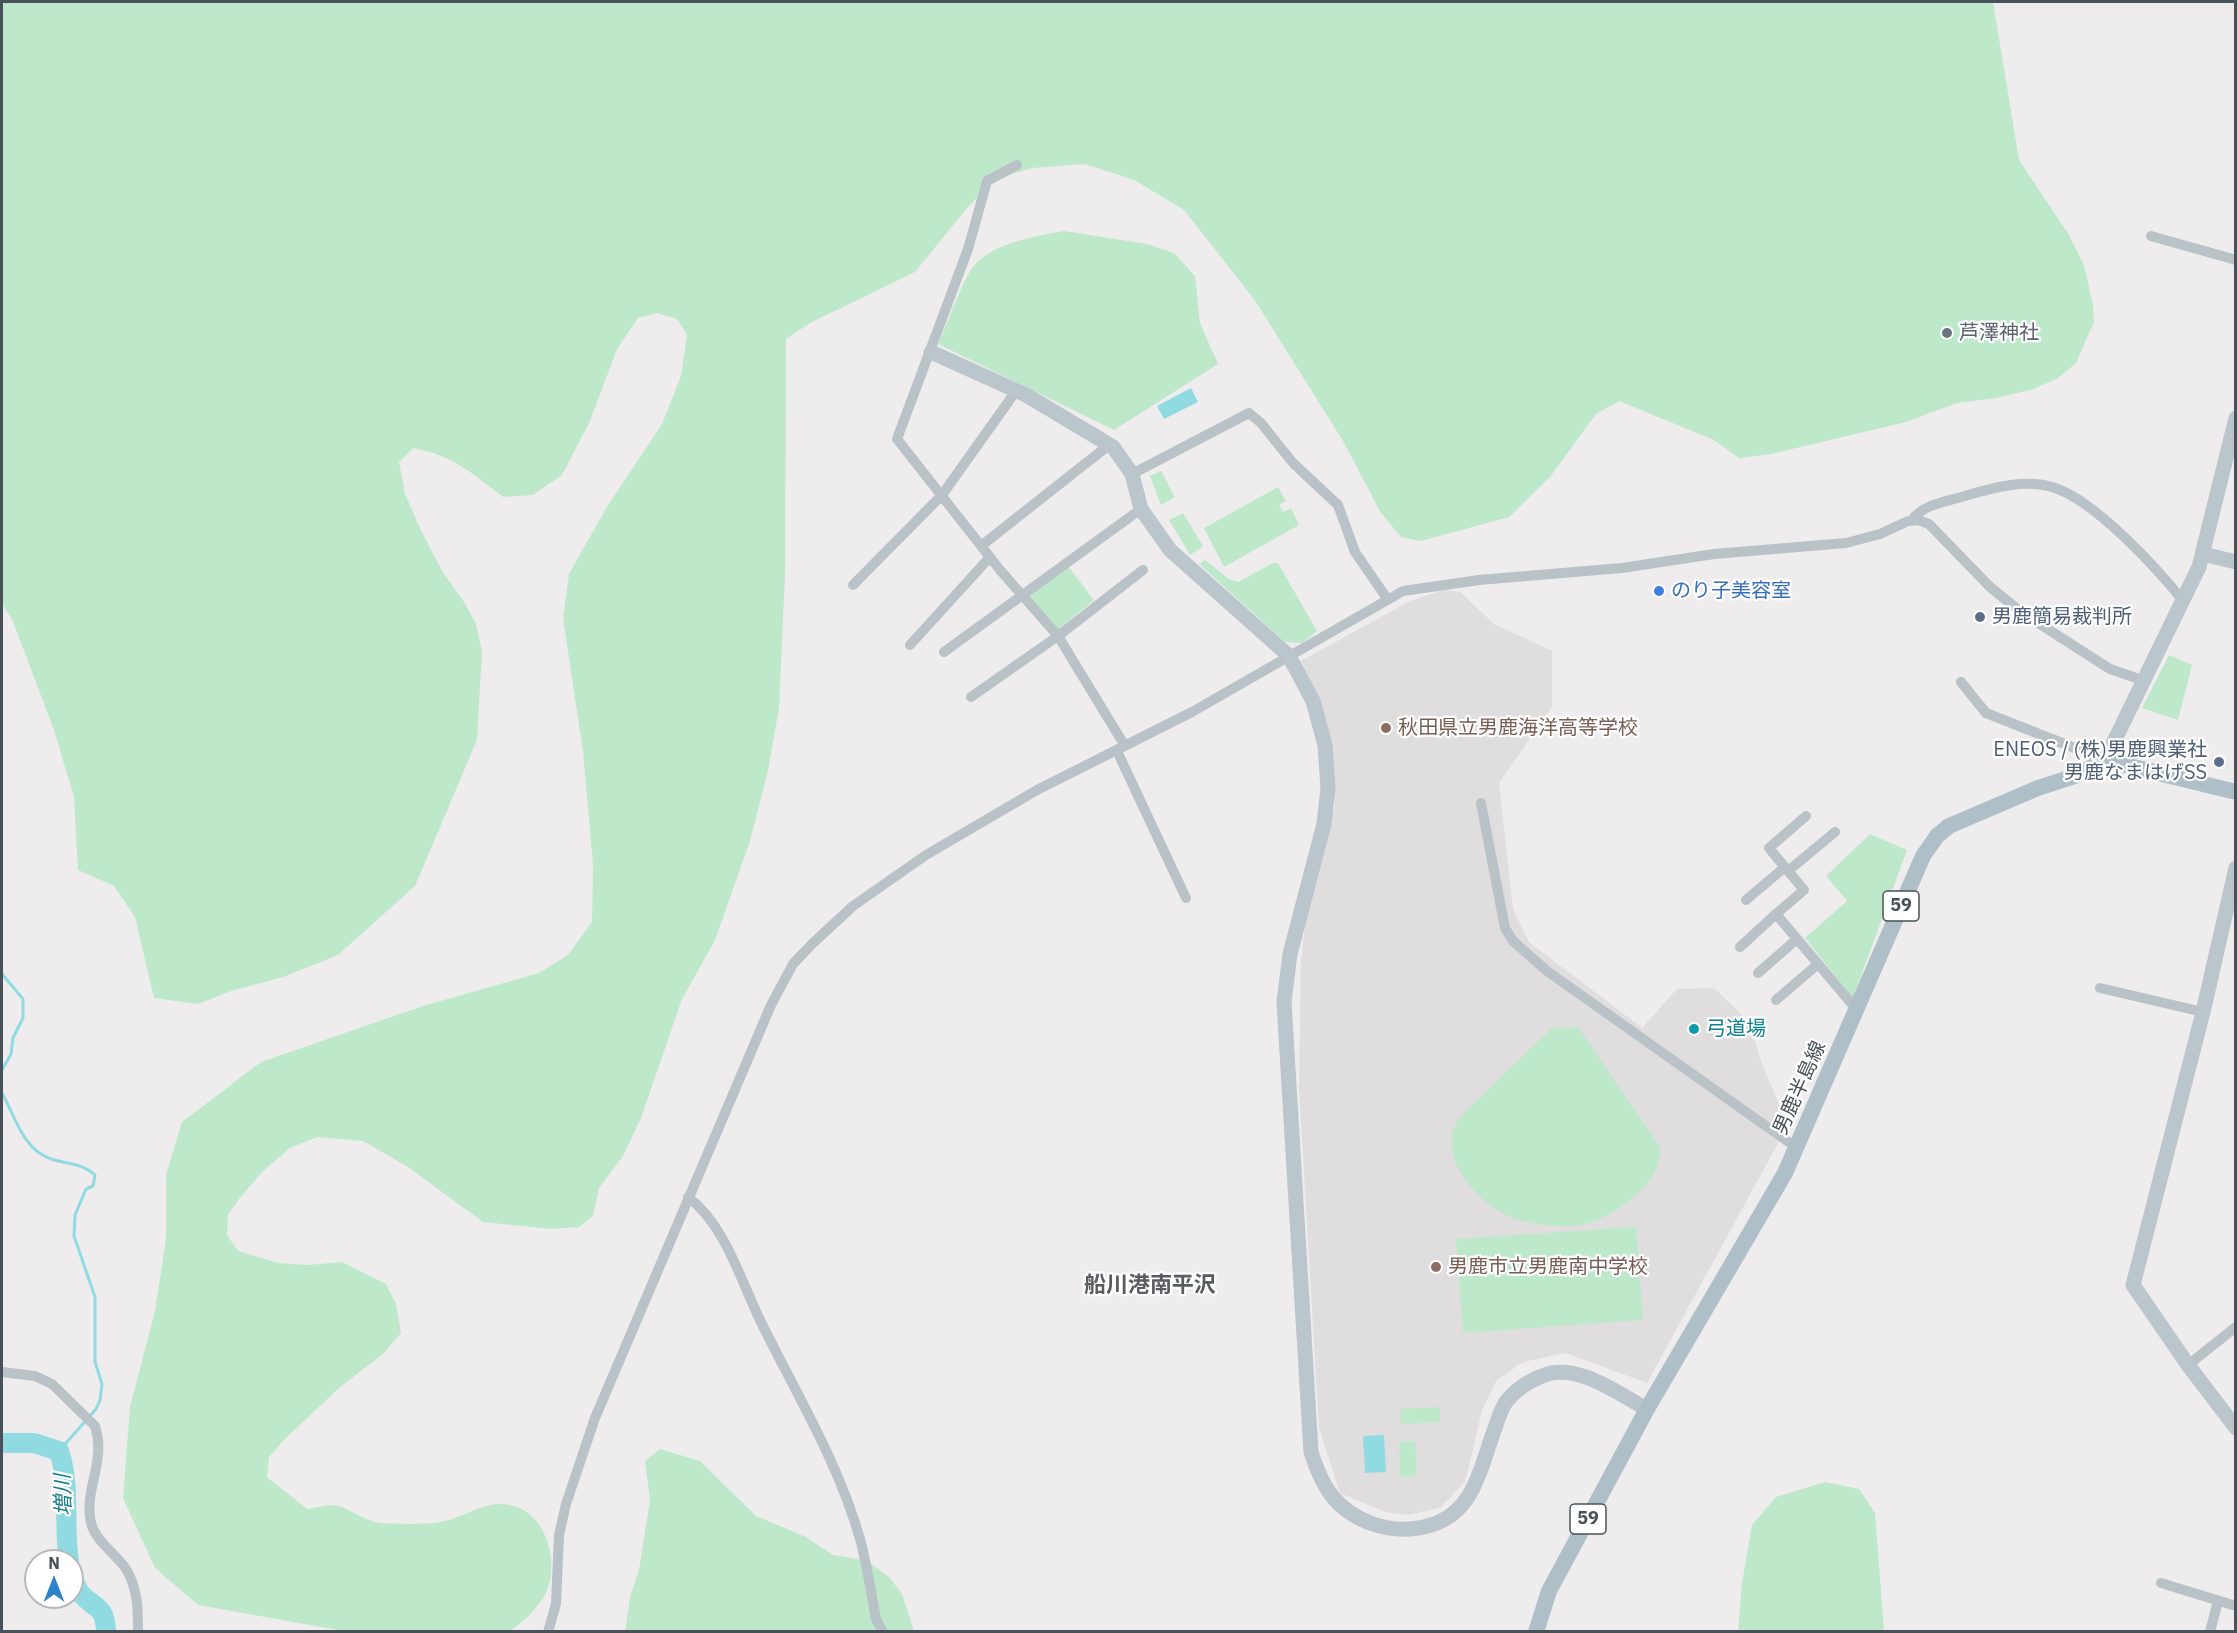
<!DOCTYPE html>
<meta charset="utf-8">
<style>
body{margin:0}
#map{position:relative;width:2237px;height:1633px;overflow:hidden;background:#efeced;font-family:"IBM Plex Sans",sans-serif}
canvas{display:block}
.frame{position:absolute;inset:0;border:3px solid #475157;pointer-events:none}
.north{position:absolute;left:24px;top:1549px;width:60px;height:60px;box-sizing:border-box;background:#fff;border:2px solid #b5b9bc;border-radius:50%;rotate:0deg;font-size:16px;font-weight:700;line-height:24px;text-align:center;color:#475157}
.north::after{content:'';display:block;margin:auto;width:21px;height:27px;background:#2d83c8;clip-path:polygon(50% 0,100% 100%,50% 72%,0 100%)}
</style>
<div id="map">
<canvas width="2237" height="1633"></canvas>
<div class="frame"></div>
<div class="north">N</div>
</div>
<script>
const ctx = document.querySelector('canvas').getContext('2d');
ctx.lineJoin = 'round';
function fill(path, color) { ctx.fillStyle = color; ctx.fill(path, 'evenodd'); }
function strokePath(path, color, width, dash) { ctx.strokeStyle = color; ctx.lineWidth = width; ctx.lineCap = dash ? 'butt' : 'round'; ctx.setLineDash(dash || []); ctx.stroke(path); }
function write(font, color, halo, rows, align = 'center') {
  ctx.font = font + ' "IBM Plex Sans","Noto Sans JP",sans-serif'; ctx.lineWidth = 4.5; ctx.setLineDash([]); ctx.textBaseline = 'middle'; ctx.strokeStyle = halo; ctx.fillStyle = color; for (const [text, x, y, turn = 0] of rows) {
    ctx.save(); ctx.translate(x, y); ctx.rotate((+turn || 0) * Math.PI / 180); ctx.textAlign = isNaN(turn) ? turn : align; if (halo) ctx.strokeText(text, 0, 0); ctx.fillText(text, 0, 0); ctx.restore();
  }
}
const education = new Path2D(`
 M1444 590 1460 592 1494 624 1552 651V707L1499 783 1513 909 1529 942 1642 1028 1677 989 1714 988 1749 1022 1762 1064 1788 1125 1647 1383 1566 1353 1523 1362 1496 1381 1482 1411 1465 1482 1440 1508 1408 1515 1385 1512 1340 1493 1319 1428 1299 1088 1301 960 1308 901 1335 805 1332 757 1315 692 1301 661 1410 601Z`);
const green = new Path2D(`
 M2 2H1993L2019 160 2069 235 2084 265 2093 305 2094 322 2076 363 2058 378 2033 389 1997 398 1957 403 1906 422 1771 454 1739 458 1714 440 1619 401 1596 414 1550 477 1509 517 1421 541 1401 537 1381 513 1343 441 1254 299 1184 210 1134 180 1085 164 1033 168 996 178 968 207 915 272 810 323 786 339 785 575 779 708 768 770 750 841 715 940 682 999 641 1118 623 1156 599 1188 593 1216 579 1227 551 1229 483 1222 408 1167 363 1141 317 1137 290 1148 263 1171 239 1199 228 1215 227 1235 238 1251 278 1263 308 1265 342 1262 386 1284 396 1304 401 1333 384 1353 339 1388 285 1439 269 1457 267 1477 307 1509C315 1508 326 1505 334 1505 346 1506 364 1521 381 1523 397 1524 430 1525 445 1521 462 1517 480 1505 498 1504 531 1503 549 1531 551 1560 554 1593 535 1613 510 1631H344L198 1605 155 1568 123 1498 130 1407 155 1311 166 1239V1175L182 1122 261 1062 423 1006 539 973 568 955 592 922 593 864 583 751 563 618 569 574 608 505 662 424 681 376 687 335 677 319 657 313 638 318 617 349 590 421 562 475 533 495 503 497C472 473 452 455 413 448L399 462 405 494 419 526 442 571 464 602 476 624 482 652 477 740 415 886 338 955 283 977 231 991 198 1004 154 998 135 917 114 886 78 870 74 797 54 730 12 619 2 604Z
 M1064 231 1147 244 1174 253 1195 276 1200 323 1218 364 1114 430 938 344C947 325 962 281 973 267 991 243 1037 236 1064 231Z
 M1161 471 1175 497 1161 505 1150 476Z
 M1278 487 1286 501 1279 505 1283 512 1291 508 1299 525 1224 567 1204 528Z
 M1183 513 1203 546 1190 555 1169 520Z
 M1205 560 1229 579 1238 582 1273 563H1278L1317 631 1302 643 1285 642 1199 564Z
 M1068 566 1094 600 1057 630 1028 594Z
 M2169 655 2192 665 2178 720 2142 708Z
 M1870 834 1907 850 1853 998 1805 938 1847 901 1826 876Z
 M1578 1027 1660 1147C1660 1169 1648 1186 1630 1200 1615 1212 1593 1225 1573 1226 1552 1227 1525 1224 1506 1215 1473 1198 1434 1152 1460 1117L1552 1028Z
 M1636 1227 1643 1320 1463 1333 1456 1239Z
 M1440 1407V1422L1401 1424 1400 1409Z
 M1415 1441 1417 1476 1400 1477 1399 1442Z
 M660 1449 700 1461 756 1516 806 1537 833 1555 868 1561 889 1577 902 1594 914 1631 625 1632 630 1597 639 1570 650 1500 645 1461Z
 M1825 1482 1859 1489 1875 1513 1884 1631H1738L1742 1583 1752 1525 1776 1497Z`);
const water = new Path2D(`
 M1191 388 1198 402 1164 419 1157 406Z
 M1384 1435 1386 1472 1365 1473 1363 1436Z`);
const stream = new Path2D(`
 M2 974 23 999V1018L13 1038 11 1054 2 1070
 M2 1093C15 1116 23 1150 51 1159 67 1164 82 1163 95 1175L93 1186 86 1189 75 1215 74 1236 95 1297V1362L102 1384 100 1400 96 1409 59 1451`);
const river = new Path2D(`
 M2 1443H34L59 1451C71 1487 63 1525 69 1561
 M72 1575C74 1581 77 1589 80 1593 95 1610 105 1604 106 1632`);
const street = new Path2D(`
 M1017 165 987 181 968 249 897 439 1000 570 1058 636 1125 746
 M2151 236 2236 260
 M1132 474 1249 413 1261 423 1293 463 1338 505 1355 552 1388 600
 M1912 520C1923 504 1948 501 1965 496 1992 488 2026 478 2055 488 2095 501 2157 568 2184 602
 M981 546 1109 445
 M853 585 942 495 1016 391
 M910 645 990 557
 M944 652 1141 509
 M1961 682 1986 713 2105 760
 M971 697 1058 636 1143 570
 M1117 751 1186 898
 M1481 803 1505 928 1513 941 1547 971 1797 1148
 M1806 816 1769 848 1804 890 1776 914 1857 1010
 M1788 871 1835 832
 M1746 900 1785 867
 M1740 947 1776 914
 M1758 973 1797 939
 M2100 988 2203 1012
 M1776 1000 1818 964
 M688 1197C724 1224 740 1278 759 1318 794 1390 838 1461 860 1539 867 1565 871 1592 876 1619L883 1632
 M2188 1365 2236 1327
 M2 1372 35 1376 52 1384 95 1426C106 1460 86 1486 90 1517 92 1540 114 1551 126 1569 138 1589 138 1609 138 1632
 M2161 1583 2236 1606
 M548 1632 556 1604 559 1535 566 1504 595 1418 771 1005 793 964 812 944 853 906 926 855 1037 790 1192 712 1403 591 1479 580 1622 568 1714 554 1846 543 1880 534 1908 521 1918 520 1929 524 1990 587 2021 612 2110 669 2142 680
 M2210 1632 2218 1601`);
const secondary = new Path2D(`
 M931 352 1026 395 1113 447 1132 474 1141 509 1170 550 1288 655 1296 669 1313 701 1325 745 1328 788 1324 824 1290 954 1284 1002 1311 1452C1322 1487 1336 1511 1373 1524 1393 1531 1411 1531 1431 1525 1475 1512 1481 1465 1495 1428 1498 1419 1501 1409 1506 1402 1515 1390 1527 1382 1542 1376 1576 1361 1618 1394 1647 1409
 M2203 554 2236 562
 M2105 760 2199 567 2236 418
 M2236 868 2203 1012 2133 1285 2188 1365 2236 1428`);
const primary = new Path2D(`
 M1536 1632 1549 1591 1647 1409 1785 1173 1923 856 1937 836 1949 826 2038 788 2075 776 2105 760 2236 792`);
const markers = [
 [1947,333,6,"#6b7280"],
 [1659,591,6,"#3f7fe0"],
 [1980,617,6,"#5c6f8a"],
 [1386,728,6,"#8d6e63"],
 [2219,762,6,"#5c6f8a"],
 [1694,1029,6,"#0f9aa8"],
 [1436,1267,6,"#8d6e63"]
];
const shields = [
 [1901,906,36],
 [1588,1519,36]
];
const shieldNames = [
 ["59",1901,906],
 ["59",1588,1519]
];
const worshipNames = [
 ["芦澤神社",1959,333]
];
const shopNames = [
 ["のり子美容室",1671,591]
];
const serviceNames = [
 ["男鹿簡易裁判所",1992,617],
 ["ENEOS / (株)男鹿興業社",2207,750,"right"],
 ["男鹿なまはげSS",2207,773,"right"]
];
const educationNames = [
 ["秋田県立男鹿海洋高等学校",1398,728],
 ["男鹿市立男鹿南中学校",1448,1267]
];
const cultureNames = [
 ["弓道場",1706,1029]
];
const streetNames = [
 ["男鹿半島線",1800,1088,-66]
];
const waterNames = [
 ["増川",64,1495,-92]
];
const quarterNames = [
 ["船川港南平沢",1150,1286]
];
fill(education, '#e0ddde');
fill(green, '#bee8ca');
fill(water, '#90dae1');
strokePath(stream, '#90dae1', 3);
strokePath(river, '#90dae1', 20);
strokePath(street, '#b9c2c7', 10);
strokePath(secondary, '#bac5cc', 15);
strokePath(primary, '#afbfc8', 16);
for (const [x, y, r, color] of markers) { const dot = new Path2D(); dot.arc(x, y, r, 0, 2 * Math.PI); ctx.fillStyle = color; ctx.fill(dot); strokePath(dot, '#fff', 2); }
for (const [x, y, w] of shields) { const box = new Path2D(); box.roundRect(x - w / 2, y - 15, w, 30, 4.5); ctx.fillStyle = '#fff'; ctx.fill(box); strokePath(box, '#475157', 1.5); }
write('bold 18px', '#475157', null, shieldNames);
write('20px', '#5b616d', '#fff', worshipNames, 'left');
write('20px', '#366cbe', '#fff', shopNames, 'left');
write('20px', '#4e5e75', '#fff', serviceNames, 'left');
write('20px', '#785e54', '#fff', educationNames, 'left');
write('20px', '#0d838f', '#fff', cultureNames, 'left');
write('20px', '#475157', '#fff', streetNames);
write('italic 21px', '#1b7e88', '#fff', waterNames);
write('bold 22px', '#5a5d60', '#fff', quarterNames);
</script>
